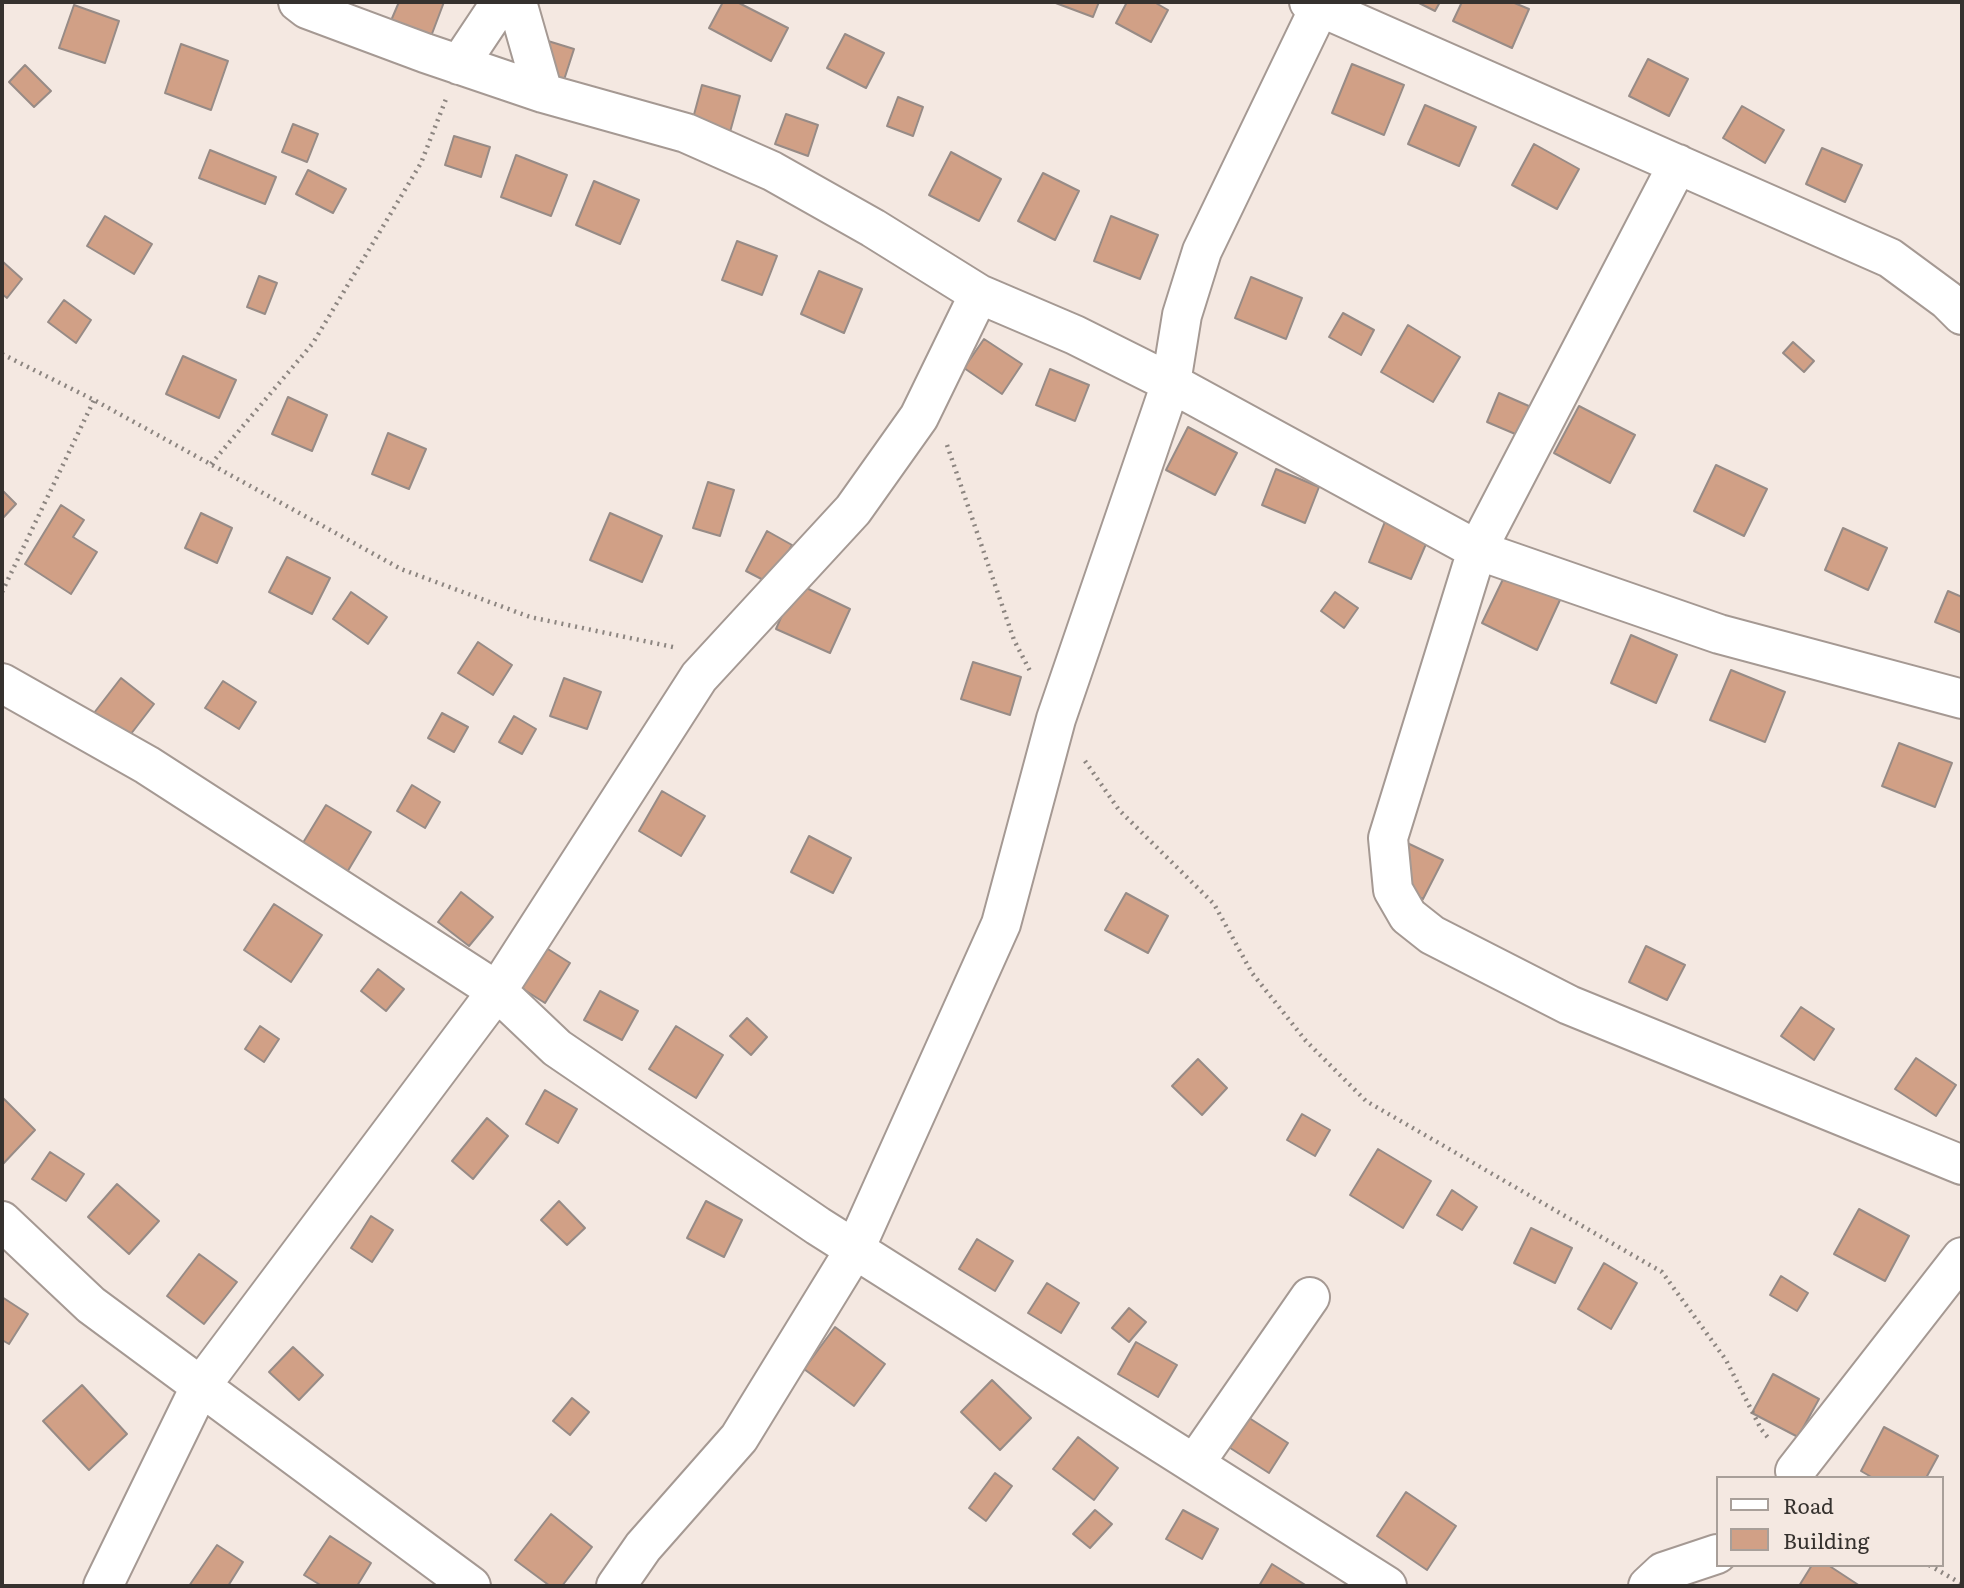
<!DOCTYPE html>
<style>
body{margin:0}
#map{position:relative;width:1964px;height:1588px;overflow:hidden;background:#f4e8e1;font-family:Literata,serif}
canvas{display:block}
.frame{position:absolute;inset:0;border:4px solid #35312e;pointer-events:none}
.legend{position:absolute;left:1716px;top:1476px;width:228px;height:91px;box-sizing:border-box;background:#f4e8e1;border:2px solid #a89f99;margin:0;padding:9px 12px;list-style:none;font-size:21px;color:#35312e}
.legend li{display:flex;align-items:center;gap:14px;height:35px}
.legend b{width:35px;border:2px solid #a89f99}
</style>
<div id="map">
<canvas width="1964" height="1588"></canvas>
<div class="frame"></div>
<ul class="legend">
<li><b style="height:9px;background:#fff"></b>Road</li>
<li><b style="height:19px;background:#d1a086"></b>Building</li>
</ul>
</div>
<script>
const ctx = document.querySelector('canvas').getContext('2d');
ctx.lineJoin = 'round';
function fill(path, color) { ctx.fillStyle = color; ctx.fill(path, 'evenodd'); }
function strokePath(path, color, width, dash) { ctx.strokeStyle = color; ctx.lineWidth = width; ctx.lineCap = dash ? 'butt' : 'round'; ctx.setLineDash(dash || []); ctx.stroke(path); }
const building = new Path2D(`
 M399 2H444L430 39 390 23Z
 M723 2H737L788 28 771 61 709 28Z
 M1053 2H1099L1093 17Z
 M1127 2H1154L1168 10 1151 42 1116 23Z
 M1417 2H1440L1435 11Z
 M1462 2H1512L1529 9 1512 48 1453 21Z
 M74 5 119 21 105 63 59 48Z
 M845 34 884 53 866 88 827 68Z
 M535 37 574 49 563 83 525 72Z
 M181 44 228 61 211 110 165 93Z
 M1648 59 1688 79 1669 116 1629 96Z
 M1352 64 1404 85 1384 135 1332 113Z
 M25 65 51 91 34 107 9 82Z
 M702 85 740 96 730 132 692 122Z
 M898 97 923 107 913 136 887 126Z
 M1425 105 1476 127 1459 166 1408 144Z
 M1742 106 1784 130 1765 163 1723 138Z
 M786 114 818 125 808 156 775 144Z
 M293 124 318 134 307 162 282 152Z
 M454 136 490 147 481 177 445 165Z
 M1534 144 1579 169 1557 209 1512 185Z
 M1822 148 1862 165 1845 202 1806 184Z
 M210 150 276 177 265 204 199 178Z
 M951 152 1001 179 979 221 929 195Z
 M516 155 567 175 551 216 501 197Z
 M308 170 346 189 333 213 296 194Z
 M1043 173 1079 191 1055 240 1018 221Z
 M594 181 639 200 620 244 576 225Z
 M105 216 152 244 134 274 87 246Z
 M1111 216 1158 235 1140 279 1094 261Z
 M737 241 777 256 762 295 722 280Z
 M2 261 22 279 7 298 2 294Z
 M819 271 862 289 844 333 801 314Z
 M259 276 277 283 265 314 247 307Z
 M1251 277 1302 298 1286 339 1235 318Z
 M64 300 91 320 76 343 48 322Z
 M1343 313 1374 330 1361 355 1329 337Z
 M1408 325 1460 357 1433 402 1381 372Z
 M984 339 1022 364 1002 394 964 368Z
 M1793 342 1814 361 1804 372 1783 353Z
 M183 356 236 380 219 418 166 394Z
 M1050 369 1089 385 1075 421 1036 405Z
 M1499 393 1538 410 1527 439 1487 422Z
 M288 397 327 415 312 451 272 434Z
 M1579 406 1635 435 1610 483 1554 453Z
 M1188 427 1237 453 1215 495 1166 470Z
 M388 433 426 449 409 489 372 474Z
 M1716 465 1767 489 1744 536 1694 511Z
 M1276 469 1319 487 1305 523 1262 505Z
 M708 482 734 490 720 536 693 528Z
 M2 490 16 504 2 519Z
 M61 505 84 520 73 537 97 552 71 594 25 564Z
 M201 513 232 528 217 563 185 548Z
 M610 513 662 536 642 582 590 560Z
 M1386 519 1429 537 1411 579 1369 562Z
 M1843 528 1887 548 1868 590 1825 570Z
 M767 531 792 545 771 584 746 571Z
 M287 557 330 578 312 614 269 592Z
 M1506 573 1560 600 1537 650 1482 623Z
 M796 583 850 609 830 653 776 629Z
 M1948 591 1962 597V633L1935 622Z
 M351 592 387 617 368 644 333 619Z
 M1335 592 1358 608 1344 628 1321 611Z
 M1631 635 1677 655 1656 703 1611 683Z
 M478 642 512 665 493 695 458 673Z
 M973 662 1021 677 1010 715 961 699Z
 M1731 670 1785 692 1765 742 1710 720Z
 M121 678 154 704 127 739 94 713Z
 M564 678 601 692 587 729 550 716Z
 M223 681 256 702 239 729 205 708Z
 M442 713 468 727 454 752 428 738Z
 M514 716 536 729 522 754 499 742Z
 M1899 743 1952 763 1935 807 1882 786Z
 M412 785 440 802 425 828 397 811Z
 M662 791 705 816 681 856 639 831Z
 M326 805 371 832 343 879 298 851Z
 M809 836 851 858 833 893 791 872Z
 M1401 840 1443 860 1423 899 1382 879Z
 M461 892 493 917 469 946 438 922Z
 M1126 893 1168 916 1148 953 1105 930Z
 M274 904 322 935 291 982 244 950Z
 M529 937 570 963 545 1003 504 977Z
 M1646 946 1685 965 1667 1000 1629 982Z
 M378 969 404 989 386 1011 361 991Z
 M600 991 638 1011 622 1040 584 1020Z
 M1801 1007 1834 1029 1814 1060 1781 1036Z
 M747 1018 767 1037 751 1055 730 1036Z
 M260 1026 279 1039 264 1062 245 1049Z
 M676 1026 723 1055 696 1098 649 1069Z
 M1916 1058 1956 1085 1936 1116 1895 1089Z
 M1198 1059 1227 1088 1202 1115 1172 1086Z
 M545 1090 577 1109 558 1143 526 1124Z
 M2 1097 35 1130 2 1165Z
 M1302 1114 1330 1130 1315 1156 1287 1140Z
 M487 1118 508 1136 473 1179 452 1161Z
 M1378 1149 1431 1181 1403 1228 1350 1195Z
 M50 1152 84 1174 66 1201 32 1179Z
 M117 1184 159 1221 129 1254 88 1217Z
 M1452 1190 1477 1207 1462 1230 1437 1215Z
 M559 1201 585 1228 567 1245 541 1220Z
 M706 1201 742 1220 724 1257 687 1238Z
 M1859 1209 1909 1236 1885 1281 1834 1254Z
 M371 1216 393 1230 372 1262 351 1248Z
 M1531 1228 1572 1248 1555 1283 1514 1263Z
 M977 1239 1013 1261 995 1291 959 1269Z
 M199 1254 237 1282 204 1324 167 1296Z
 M1604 1263 1637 1283 1611 1329 1578 1309Z
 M1781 1276 1808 1293 1797 1311 1770 1295Z
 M1047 1283 1079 1303 1061 1333 1028 1313Z
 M2 1297 28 1314 9 1344 2 1340Z
 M1129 1308 1146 1322 1129 1342 1112 1328Z
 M835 1327 885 1364 854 1406 804 1369Z
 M1136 1342 1177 1365 1158 1397 1118 1374Z
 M293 1347 323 1375 299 1400 269 1372Z
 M1773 1374 1819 1399 1798 1437 1752 1413Z
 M992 1380 1031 1418 1000 1450 961 1412Z
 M82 1385 127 1434 89 1470 43 1421Z
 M572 1398 589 1412 570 1435 553 1421Z
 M1243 1414 1288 1443 1269 1473 1224 1444Z
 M1884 1427 1938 1456 1926 1478H1873L1861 1471Z
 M1078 1437 1118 1468 1094 1500 1053 1469Z
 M995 1473 1012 1486 986 1521 969 1508Z
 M1406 1492 1456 1526 1427 1570 1377 1536Z
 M1095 1510 1112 1524 1090 1548 1073 1534Z
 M1183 1510 1218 1529 1202 1559 1166 1539Z
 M551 1514 592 1547 562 1586H550L515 1560Z
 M330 1536 371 1563 357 1586H322L304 1575Z
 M217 1545 243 1562 228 1586H189Z
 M1272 1564 1307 1586H1259Z
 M1812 1565H1828L1860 1586H1799Z`);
const path = new Path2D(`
 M2 354 94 400 401 569 530 617 673 647
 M947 445 1014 640 1031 673
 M211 464 313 343 421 163 446 99
 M2 592 94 400
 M1085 761 1119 810 1214 904 1252 973 1306 1041 1366 1101 1662 1272 1726 1360 1761 1429 1769 1439
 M1929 1565 1962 1584`);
const minor = new Path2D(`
 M298 2 307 9 425 53 543 93 686 133 772 171 873 228 979 294 1075 335 1171 383 1477 550 1719 634 1962 699
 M517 2 543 93
 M1309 2 1890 258 1947 300 1962 315
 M459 65 501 2
 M1678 164 1477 550 1388 838 1393 890 1408 916 1432 935 1569 1005 1962 1165
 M2 683 147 765 497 991 557 1048 818 1226 1387 1586
 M2 1221 91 1305 471 1586
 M1195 1463 1310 1297
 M1795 1471 1962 1257
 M103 1586 200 1387 497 991 699 677 853 510 919 417 979 294
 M616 1586 643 1547 739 1438 855 1249 1001 924 1056 719 1171 383 1182 315 1202 251 1322 2
 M1648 1586 1663 1572 1717 1554`);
fill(building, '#d1a086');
strokePath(building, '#978b86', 2);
strokePath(minor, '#a59993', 42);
strokePath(path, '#8c8580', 4.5, [2, 5]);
strokePath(minor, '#fff', 38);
</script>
